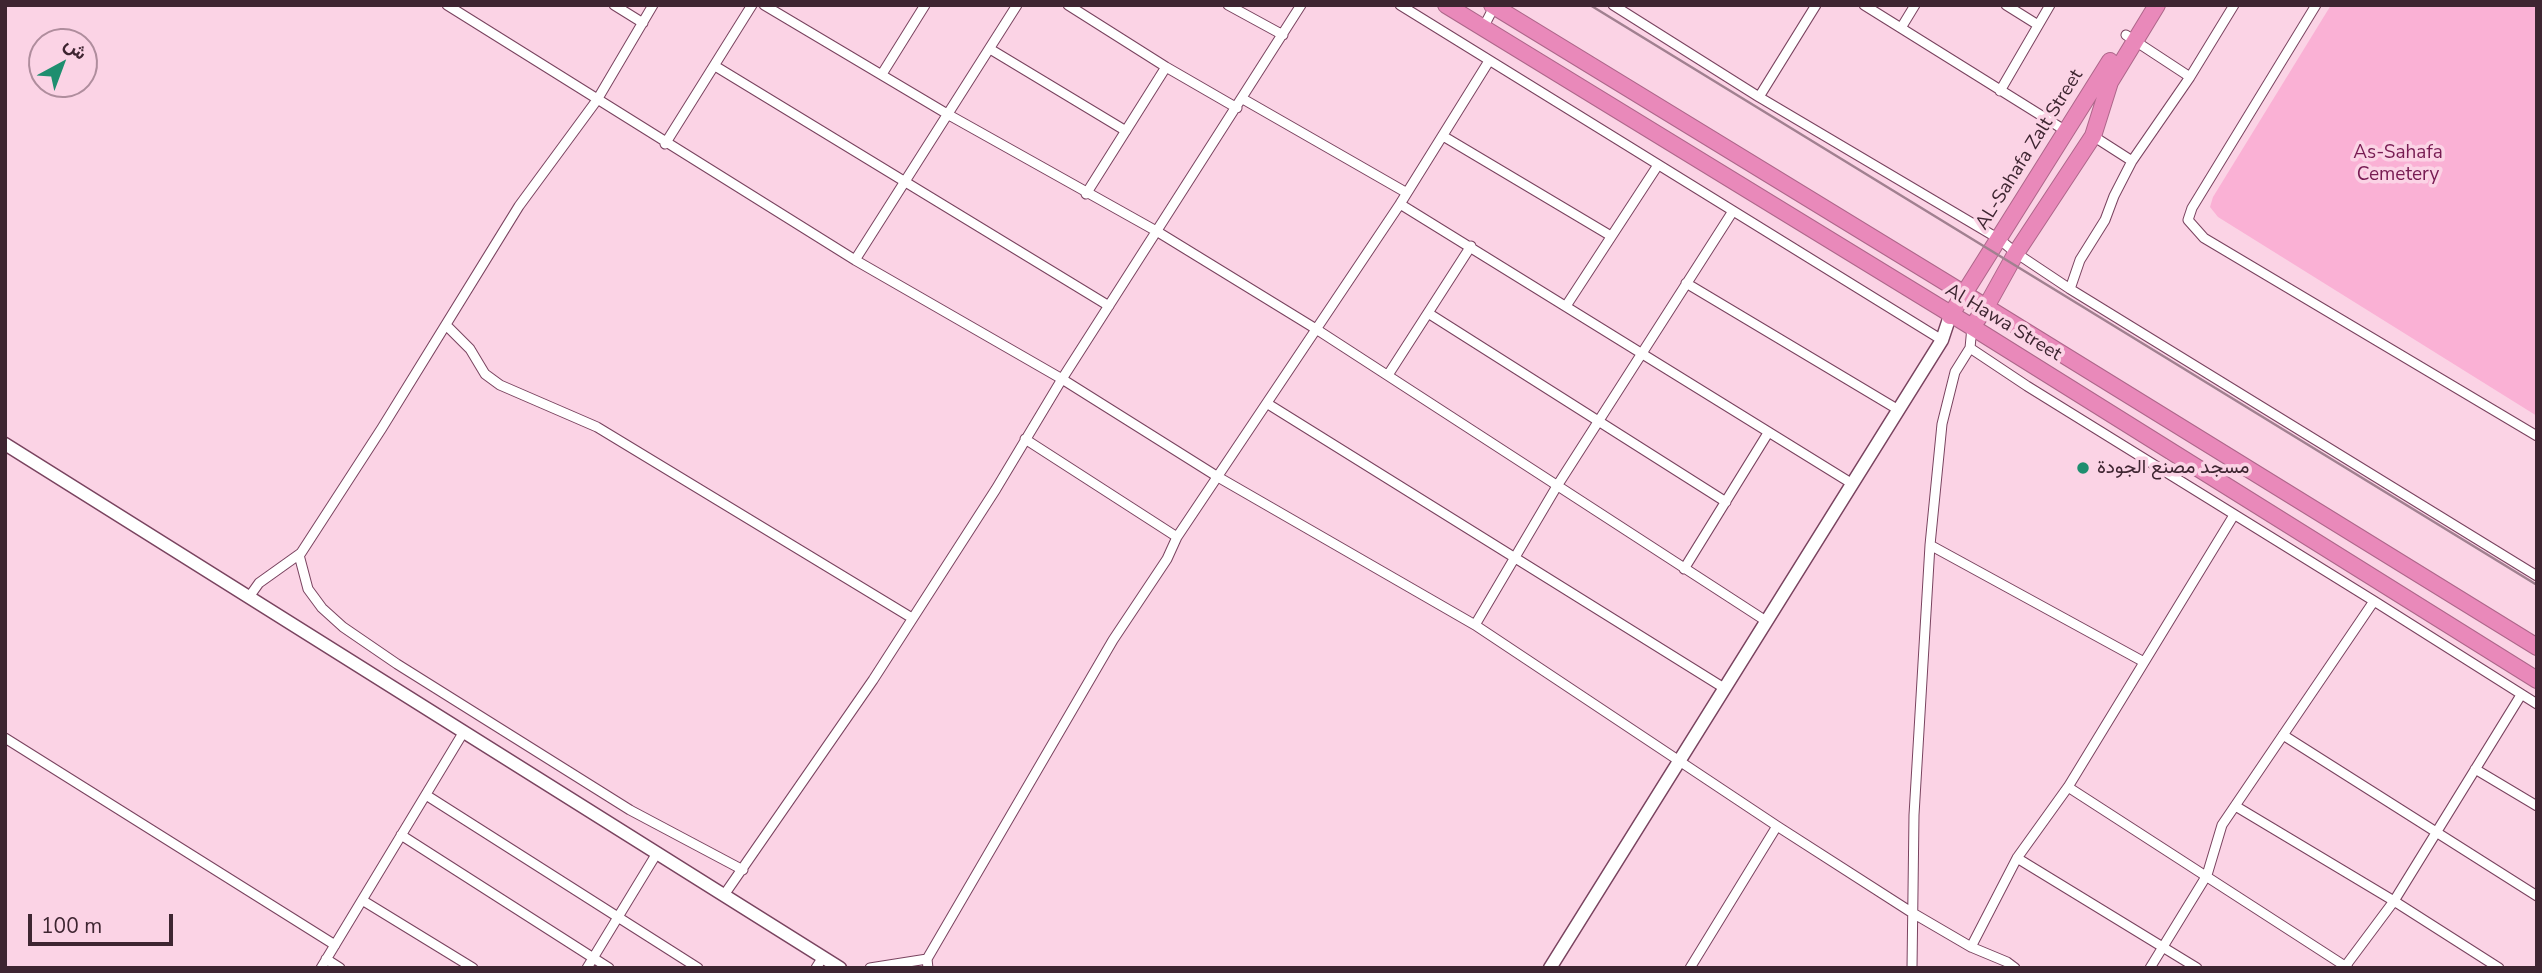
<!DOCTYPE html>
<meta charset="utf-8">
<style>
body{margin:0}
#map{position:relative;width:2542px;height:973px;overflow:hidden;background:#fbd3e5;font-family:"Nunito Sans",Vazirmatn,sans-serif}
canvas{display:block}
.frame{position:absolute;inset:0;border:7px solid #3e2531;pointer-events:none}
.north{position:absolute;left:28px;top:28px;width:70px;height:70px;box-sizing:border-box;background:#fbd3e5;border:2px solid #af8d9d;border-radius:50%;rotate:41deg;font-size:19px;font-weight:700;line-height:28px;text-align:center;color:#3e2531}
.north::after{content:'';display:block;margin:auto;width:24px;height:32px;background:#1e8e6f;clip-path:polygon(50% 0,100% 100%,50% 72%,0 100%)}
.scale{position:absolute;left:28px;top:914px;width:145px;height:32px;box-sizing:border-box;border:4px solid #3e2531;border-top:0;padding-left:9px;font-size:21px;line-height:24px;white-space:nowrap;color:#3e2531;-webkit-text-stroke:5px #fbd3e5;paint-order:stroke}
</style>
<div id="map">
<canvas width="2542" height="973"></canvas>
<div class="frame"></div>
<div class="north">ش</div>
<div class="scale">100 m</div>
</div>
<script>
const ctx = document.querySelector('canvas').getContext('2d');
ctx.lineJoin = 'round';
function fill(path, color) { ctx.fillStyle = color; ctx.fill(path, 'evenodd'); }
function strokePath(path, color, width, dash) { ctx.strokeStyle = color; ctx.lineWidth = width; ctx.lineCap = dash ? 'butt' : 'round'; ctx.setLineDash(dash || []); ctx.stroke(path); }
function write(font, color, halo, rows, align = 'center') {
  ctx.font = font + ' "Nunito Sans",Vazirmatn,sans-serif'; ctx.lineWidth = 7; ctx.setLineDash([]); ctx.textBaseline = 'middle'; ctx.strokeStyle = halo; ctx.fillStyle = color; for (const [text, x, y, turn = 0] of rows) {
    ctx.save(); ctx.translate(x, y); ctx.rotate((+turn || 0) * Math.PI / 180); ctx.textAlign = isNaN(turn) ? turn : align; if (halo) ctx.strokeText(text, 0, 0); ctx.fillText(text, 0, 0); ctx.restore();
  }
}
const green = new Path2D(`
 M2331 5H2537V416L2218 217 2210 207 2213 197Z`);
const street = new Path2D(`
 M447 5 855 260 1062 379 1218 477 1475 625 1777 826 1911 912 1971 947 2007 962 2015 968
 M614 5 643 23
 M764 5 949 115 1158 232 1316 329 1766 621
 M1068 5 1166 67 1237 108
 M1228 5 1283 35
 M1400 5 1942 340
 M1613 5 1759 97 1999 239 2016 253 2070 289 2537 576
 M1864 5 2066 131
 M2006 5 2038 25
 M2316 5 2192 208 2188 220 2204 238 2537 436
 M1483 28 1495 5
 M1901 28 1915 5
 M2126 35 2190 77
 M990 49 1126 131
 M715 66 1109 306
 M882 74 925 5
 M2000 91 2050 5
 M1759 97 1816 5
 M1243 99 1407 193
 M1443 136 1611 236
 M2093 136 2132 161
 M665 144 752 5
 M1086 194 1166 67
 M1400 204 1851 483
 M855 260 1017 5
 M1686 283 1897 409
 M2070 289 2080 260 2105 220 2114 196 2132 161 2190 77 2234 5
 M1566 306 1658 165
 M1428 313 1726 502
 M446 325 470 349 485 374 500 385 597 427 912 618
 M1970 348 2027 386 2374 601 2537 704
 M1388 375 1471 246
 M1268 404 1724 688
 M1025 439 1177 537
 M1930 545 2144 662
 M299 555 308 589 322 608 343 627 397 664 630 810 743 870
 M1684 569 1768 433
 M249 597 259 583 301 553 382 428 519 206 597 100 653 5
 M1475 625 1557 486 1733 211
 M2283 735 2537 896
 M5 738 335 945
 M2475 769 2537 806
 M2068 787 2348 968
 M426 795 698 968
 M2237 807 2394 901 2499 968
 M401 835 609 968
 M2017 858 2197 968
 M724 895 873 680 996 489 1062 379 1301 5
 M362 900 473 968
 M1971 947 2017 858 2068 787 2234 515
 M326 959 340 968
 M321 968 463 733
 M587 968 657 853
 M816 968 823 957
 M870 968 927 959
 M928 968 927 959 1113 640 1167 559 1177 537 1400 204 1489 61
 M1690 968 1777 826
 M1912 968 1914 815 1930 545 1942 424 1955 372 1970 348 1972 327
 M2150 968 2207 875 2222 825 2374 601
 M2344 968 2394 901 2521 695`);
const secondary = new Path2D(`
 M5 444 840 968
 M1550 968 1942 340 1950 316`);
const highway = new Path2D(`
 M1446 5 1972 327 2537 680
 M1492 5 1986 307 2537 647
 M1950 316 2110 61
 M1972 327 1986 307 2016 253 2093 136 2110 82 2157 5`);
const rail = new Path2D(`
 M1590 5 2537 585`);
const markers = [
 [2083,468,7,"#1e8e6f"]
];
const streetNames = [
 ["AL-Sahafa Zalt Street",2030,150,-58],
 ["Al Hawa Street",2003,323,31]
];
const parkNames = [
 ["As-Sahafa",2398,153],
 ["Cemetery",2398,175]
];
const poiNames = [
 ["مسجد مصنع الجودة",2097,468]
];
fill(green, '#fab1d5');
strokePath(street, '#79435f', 11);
strokePath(secondary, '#79435f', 15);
strokePath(highway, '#ad668a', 18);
strokePath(street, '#fff', 9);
strokePath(secondary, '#fff', 12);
strokePath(highway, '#e989ba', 16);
strokePath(rail, '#a18090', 2.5);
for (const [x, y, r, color] of markers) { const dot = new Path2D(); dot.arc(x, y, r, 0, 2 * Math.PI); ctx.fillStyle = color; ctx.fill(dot); strokePath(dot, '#fbd3e5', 2.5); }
write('19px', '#3e2531', '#fbd3e5', streetNames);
write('19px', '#771b52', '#fbd3e5', parkNames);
write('19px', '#3e2531', '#fbd3e5', poiNames, 'left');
</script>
